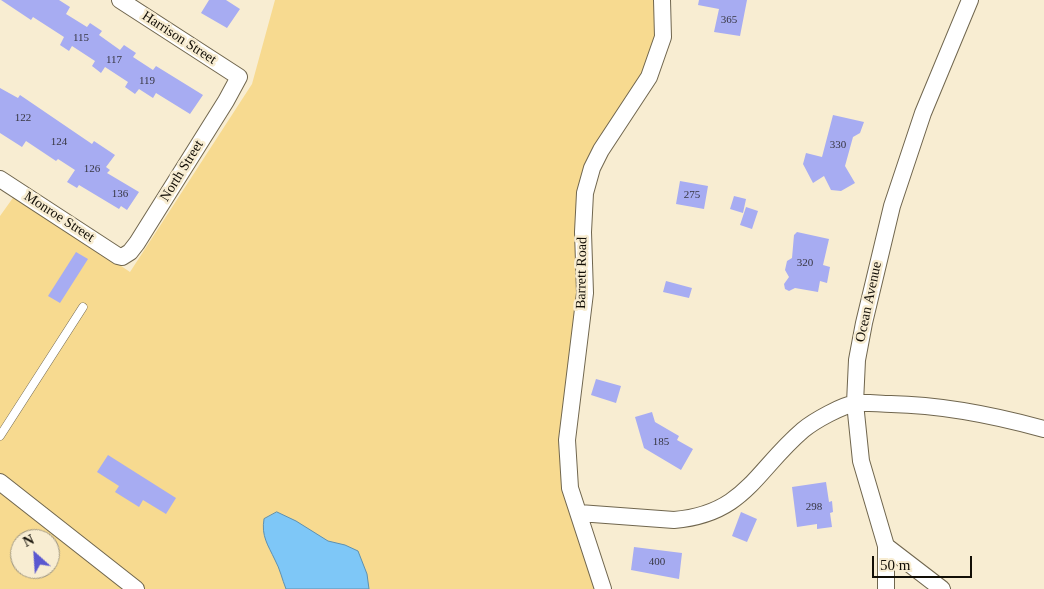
<!DOCTYPE html>
<style>
body{margin:0}
#map{position:relative;width:1044px;height:589px;overflow:hidden;background:#f8edd2;font-family:Georgia,serif}
canvas{display:block}
.north{position:absolute;left:10px;top:529px;width:50px;height:50px;box-sizing:border-box;background:#f8edd2;border:1px solid #9c9480;border-radius:50%;rotate:334deg;font-size:14px;font-weight:700;line-height:20px;text-align:center;color:#120e06}
.north::after{content:'';display:block;margin:auto;width:18px;height:22px;background:#5b58d0;clip-path:polygon(50% 0,100% 100%,50% 72%,0 100%)}
.scale{position:absolute;left:872px;top:556px;width:100px;height:22px;box-sizing:border-box;border:2px solid #120e06;border-top:0;padding-left:6px;font-size:15px;line-height:18px;white-space:nowrap;color:#120e06;-webkit-text-stroke:4px #f8edd2;paint-order:stroke}
</style>
<div id="map">
<canvas width="1044" height="589"></canvas>
<div class="north">N</div>
<div class="scale">50 m</div>
</div>
<script>
const ctx = document.querySelector('canvas').getContext('2d');
ctx.lineJoin = 'round';
function fill(path, color) { ctx.fillStyle = color; ctx.fill(path, 'evenodd'); }
function strokePath(path, color, width, dash) { ctx.strokeStyle = color; ctx.lineWidth = width; ctx.lineCap = dash ? 'butt' : 'round'; ctx.setLineDash(dash || []); ctx.stroke(path); }
function write(font, color, halo, rows, align = 'center') {
  ctx.font = font + ' Georgia,serif'; ctx.lineWidth = 5; ctx.setLineDash([]); ctx.textBaseline = 'middle'; ctx.strokeStyle = halo; ctx.fillStyle = color; for (const [text, x, y, turn = 0] of rows) {
    ctx.save(); ctx.translate(x, y); ctx.rotate((+turn || 0) * Math.PI / 180); ctx.textAlign = isNaN(turn) ? turn : align; if (halo) ctx.strokeText(text, 0, 0); ctx.fillText(text, 0, 0); ctx.restore();
  }
}
const green = new Path2D(`
 M275 0H661L663 37 592 168 568 465 601 589H0V216L15 195 130 272 252 84ZM20 539H50V569H20Z`);
const water = new Path2D(`
 M277 512 296 521 328 541 345 545 358 551 367 574 369 589H286C282 579 280 569 275 560 268 545 261 536 264 519Z`);
const building = new Path2D(`
 M1 0H59L70 7 66 14 87 27 90 23 102 31 99 35 120 50 124 45 136 53 133 57 153 70 156 66 203 95 190 114 156 93 153 98 139 89 135 94 125 87 128 82 105 67 101 73 92 66 95 61 72 46 69 51 60 45 64 37 33 17 31 20Z
 M209 0H226L240 9 227 28 201 13Z
 M699 0H747L740 36 714 32 719 9 698 5Z
 M0 88 18 98 20 95 92 144 94 141 115 155 106 167 110 170 107 173 139 192 127 210 121 206 119 209 79 185 77 188 67 182 75 170 58 159 56 161 26 141 22 147 0 133Z
 M833 115 864 122 860 133 853 137 845 166 855 183 841 191 831 190 824 176 813 183 803 164 806 153 822 157Z
 M680 181 708 186 704 209 676 204Z
 M734 196 746 199 743 213 730 209Z
 M746 207 758 211 752 229 740 225Z
 M797 232 829 239 823 265 830 267 827 283 820 281 818 292 795 288 789 291 785 289 784 284 789 277 785 270 787 261 792 258 794 235Z
 M76 252 88 259 60 303 48 296Z
 M666 281 692 288 689 298 663 292Z
 M596 379 621 386 616 403 591 395Z
 M652 412 655 422 679 436 677 440 693 449 681 470 644 448 635 417Z
 M108 455 176 498 166 514 143 500 139 507 115 492 119 486 97 472Z
 M826 482 829 502 832 501 833 512 830 513 832 527 817 529V524L797 527 792 487Z
 M741 512 757 519 747 542 732 536Z
 M634 547 682 553 679 579 631 570Z`);
const lane = new Path2D(`
 M0 436 83 307`);
const street = new Path2D(`
 M0 179 118 256 122 257 130 252 137 243 226 101 239 77 120 0
 M0 482 136 589
 M579 513 674 520C745 514 755 471 803 430 814 421 842 405 857 403 868 402 880 404 891 404 944 405 993 415 1044 429
 M886 546V589
 M603 589 570 488 567 440 585 293 583 232 585 193 592 168 601 150 649 77 663 37 662 0
 M942 589 886 546 861 461 855 403 857 360 864 323 892 206 923 113 970 0`);
const numberNames = [
 ["365",729,20],
 ["115",81,38],
 ["117",114,60],
 ["119",147,81],
 ["122",23,118],
 ["124",59,142],
 ["330",838,145],
 ["126",92,169],
 ["136",120,194],
 ["275",692,195],
 ["320",805,263],
 ["185",661,442],
 ["298",814,507],
 ["400",657,562]
];
const streetNames = [
 ["Harrison Street",179,38,33],
 ["North Street",182,171,-58],
 ["Monroe Street",59,217,33],
 ["Barrett Road",582,273,-89],
 ["Ocean Avenue",869,302,-78]
];
fill(green, '#f7da90');
fill(water, '#7ec7f7');
strokePath(water, '#5e90af', 1);
fill(building, '#a7acf2');
strokePath(lane, '#70664e', 9);
strokePath(street, '#70664e', 18);
strokePath(lane, '#fff', 8);
strokePath(street, '#fff', 16);
write('11px', '#373641', null, numberNames);
write('14px', '#120e06', '#f8edd2', streetNames);
</script>
